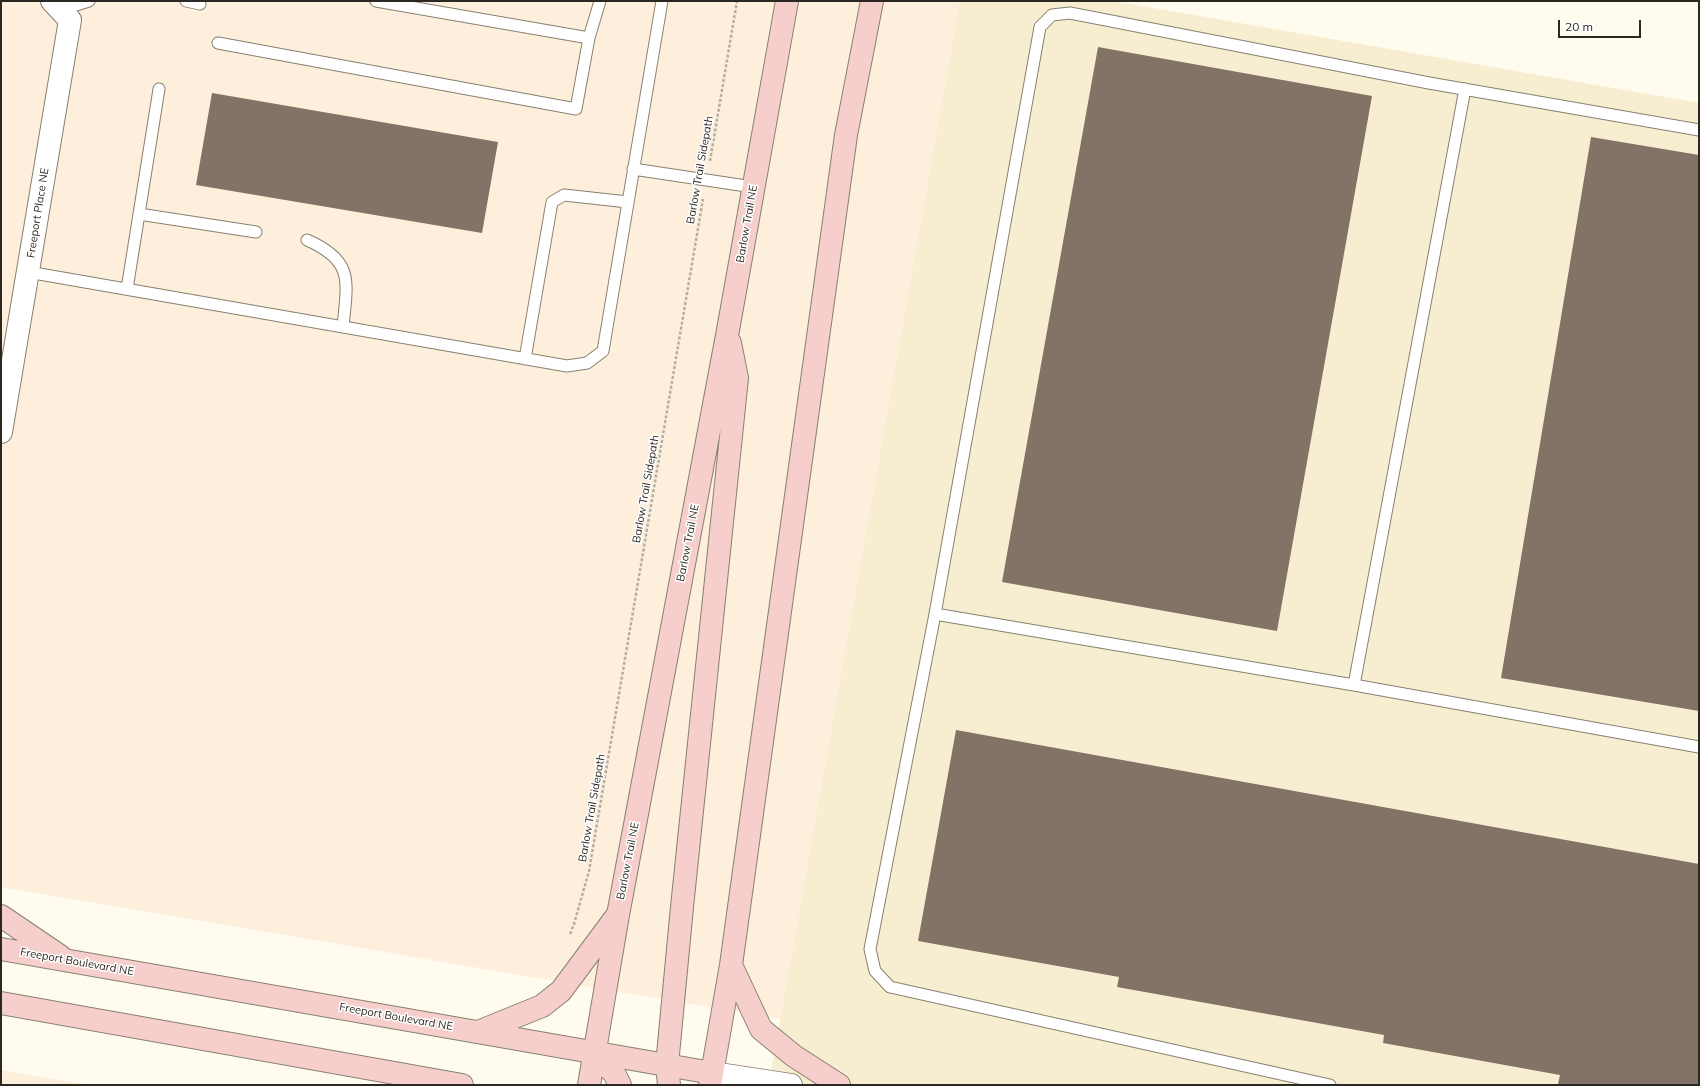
<!DOCTYPE html>
<style>
body{margin:0}
#map{position:relative;width:1700px;height:1086px;overflow:hidden;background:#fffbef;font-family:Mulish,sans-serif}
canvas{display:block}
.frame{position:absolute;inset:0;border:2px solid #2a2820;pointer-events:none}
.scale{position:absolute;left:1558px;top:20px;width:83px;height:18px;box-sizing:border-box;border:2px solid #2a2820;border-top:0;padding-left:5px;font-size:12px;line-height:14px;white-space:nowrap;color:#2a2820;-webkit-text-stroke:3px #fff;paint-order:stroke}
</style>
<div id="map">
<canvas width="1700" height="1086"></canvas>
<div class="frame"></div>
<div class="scale">20 m</div>
</div>
<script>
const ctx = document.querySelector('canvas').getContext('2d');
ctx.lineJoin = 'round';
function fill(path, color) { ctx.fillStyle = color; ctx.fill(path, 'evenodd'); }
function strokePath(path, color, width, dash) { ctx.strokeStyle = color; ctx.lineWidth = width; ctx.lineCap = dash ? 'butt' : 'round'; ctx.setLineDash(dash || []); ctx.stroke(path); }
function write(font, color, halo, rows, align = 'center') {
  ctx.font = font + ' Mulish,sans-serif'; ctx.lineWidth = 3; ctx.setLineDash([]); ctx.textBaseline = 'middle'; ctx.strokeStyle = halo; ctx.fillStyle = color; for (const [text, x, y, turn = 0] of rows) {
    ctx.save(); ctx.translate(x, y); ctx.rotate((+turn || 0) * Math.PI / 180); ctx.textAlign = isNaN(turn) ? turn : align; if (halo) ctx.strokeText(text, 0, 0); ctx.fillText(text, 0, 0); ctx.restore();
  }
}
const industrial = new Path2D(`
 M1 1H1113L1699 103 769 1085 780 1019 1 887Z
 M1 1070 88 1085H1Z`);
const built = new Path2D(`
 M960 1H1113L1699 103V1085H769Z`);
const building = new Path2D(`
 M1098 47 1372 96 1277 631 1002 582Z
 M212 93 498 142 482 233 196 185Z
 M1591 137 1699 155V711L1501 678Z
 M956 730 1699 864V1085H1566L1558 1084 1560 1075 1383 1043 1384 1035 1117 987 1119 977 918 941Z`);
const path = new Path2D(`
 M710 161 737 1
 M570 934 574 924 589 871 703 199`);
const lane = new Path2D(`
 M186 1 200 4
 M60 10 89 1
 M589 38 600 1
 M218 43 576 109 589 38 376 1
 M633 169 753 187
 M139 214 256 232
 M307 240C355 261 347 282 343 327
 M28 272 567 366 587 363 603 351 662 1
 M127 289 159 89
 M525 359 552 202 564 195 628 202
 M935 614 1354 685 1699 747
 M1354 685 1465 89
 M1330 1085 890 987 875 971 870 949 935 614 1040 27 1052 15 1070 13 1429 83 1699 130`);
const street = new Path2D(`
 M1 432 70 20 52 1
 M712 1073 791 1085`);
const secondary = new Path2D(`
 M1 916 60 956
 M1 949C238 989 475 1033 712 1073
 M731 965 761 1029 794 1056 839 1085
 M1 1003 462 1085
 M478 1032 542 1006 561 991 616 917
 M594 1054 614 1073 620 1085
 M589 1085 618 915 728 330 787 1
 M669 1085 667 1065 682 907 737 378 730 343
 M710 1085 731 965 846 135 872 1`);
const streetNames = [
 ["Barlow Trail Sidepath",700,170,-80],
 ["Freeport Place NE",38,213,-81],
 ["Barlow Trail NE",747,224,-80],
 ["Barlow Trail Sidepath",646,489,-80],
 ["Barlow Trail NE",688,543,-79],
 ["Barlow Trail Sidepath",592,808,-80],
 ["Barlow Trail NE",628,861,-79],
 ["Freeport Boulevard NE",77,962,10],
 ["Freeport Boulevard NE",396,1017,10]
];
fill(industrial, '#feeedc');
fill(built, '#f7eed2');
fill(building, '#837266');
strokePath(lane, '#87816f', 13);
strokePath(street, '#87816f', 24);
strokePath(secondary, '#87816f', 24);
strokePath(path, '#b2afa4', 2.5, [3, 2]);
strokePath(lane, '#fff', 11);
strokePath(street, '#fff', 22);
strokePath(secondary, '#f6cecc', 22);
write('11px', '#2a2820', '#fff', streetNames);
</script>
